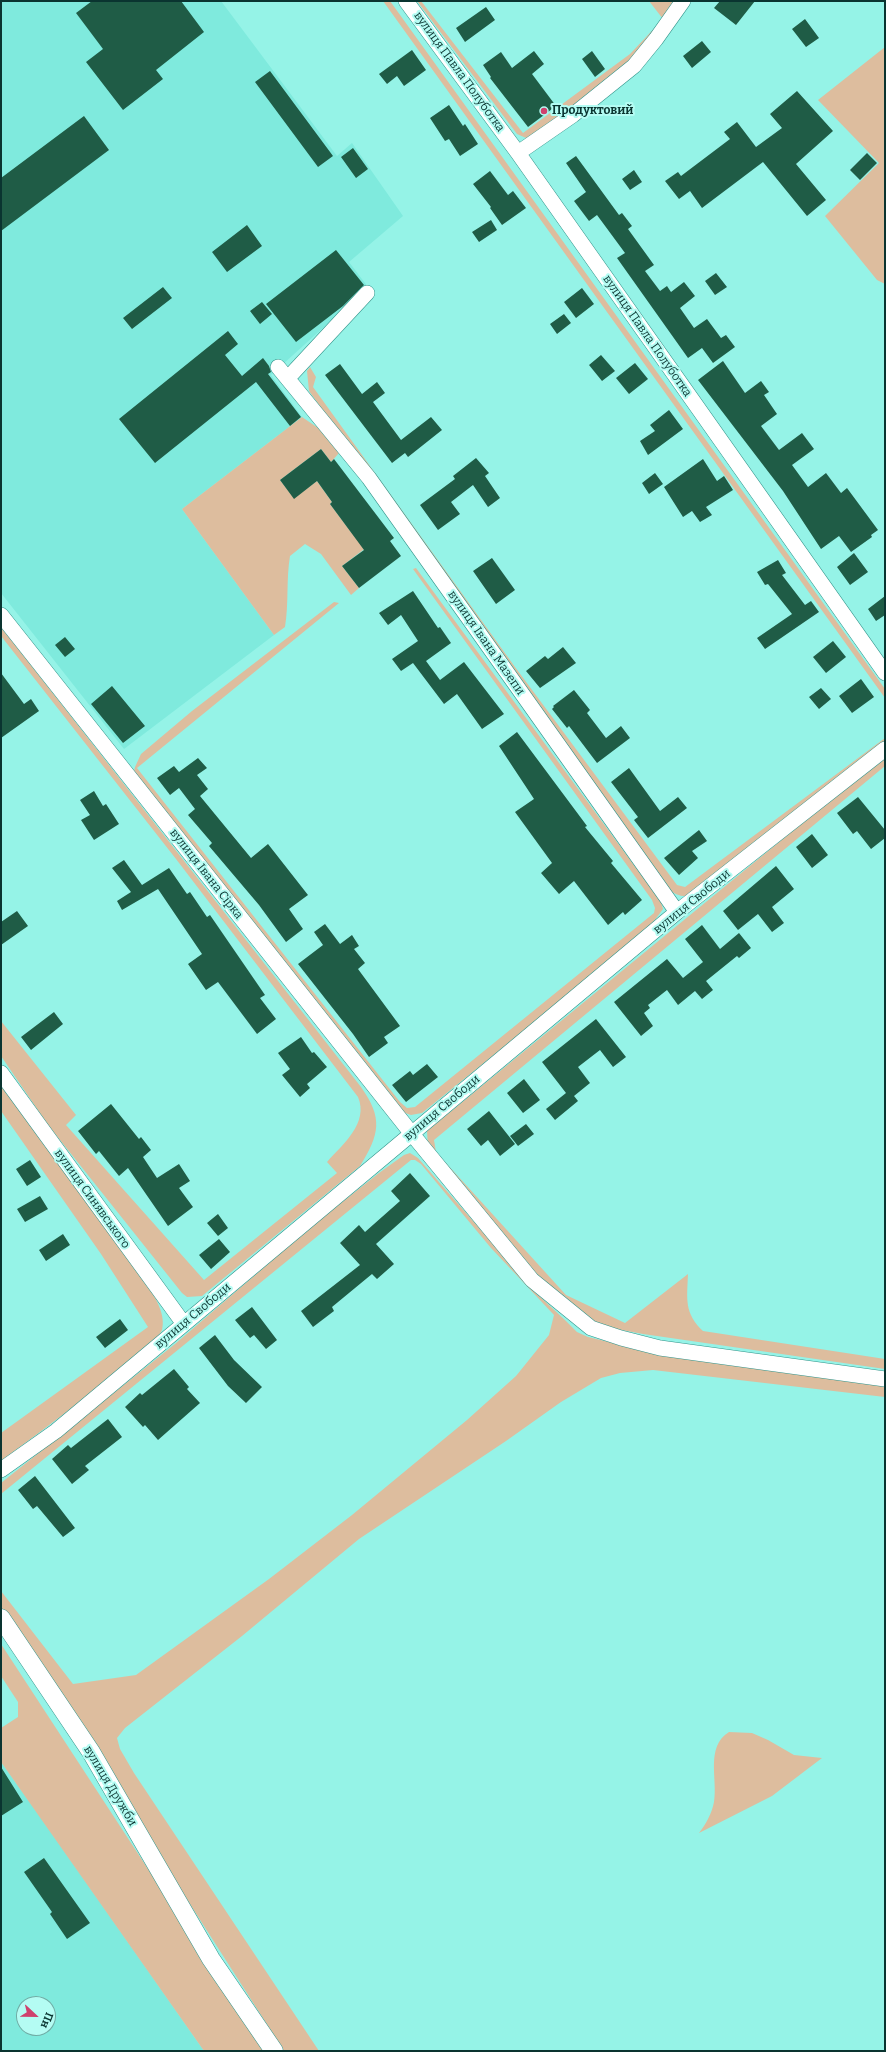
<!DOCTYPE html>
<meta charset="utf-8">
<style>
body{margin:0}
#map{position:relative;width:886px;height:2052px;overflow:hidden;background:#95f3e7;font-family:Bitter,serif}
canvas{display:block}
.frame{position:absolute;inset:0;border:2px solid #0a3430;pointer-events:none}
.north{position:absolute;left:16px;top:1996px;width:40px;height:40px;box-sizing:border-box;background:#b4fcf3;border:1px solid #70aca5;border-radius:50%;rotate:112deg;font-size:11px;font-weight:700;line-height:16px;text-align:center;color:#0a3430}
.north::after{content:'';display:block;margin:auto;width:14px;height:18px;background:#cf416d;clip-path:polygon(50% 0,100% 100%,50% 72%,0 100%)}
</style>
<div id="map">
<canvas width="886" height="2052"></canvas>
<div class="frame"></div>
<div class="north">Пн</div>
</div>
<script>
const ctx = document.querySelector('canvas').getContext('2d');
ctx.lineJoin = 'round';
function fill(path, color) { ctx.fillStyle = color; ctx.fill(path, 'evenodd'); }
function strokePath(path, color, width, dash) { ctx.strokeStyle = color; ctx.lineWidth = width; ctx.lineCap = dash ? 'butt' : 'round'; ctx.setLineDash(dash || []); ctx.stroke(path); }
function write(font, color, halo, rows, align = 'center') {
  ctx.font = font + ' Bitter,serif'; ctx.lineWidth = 4; ctx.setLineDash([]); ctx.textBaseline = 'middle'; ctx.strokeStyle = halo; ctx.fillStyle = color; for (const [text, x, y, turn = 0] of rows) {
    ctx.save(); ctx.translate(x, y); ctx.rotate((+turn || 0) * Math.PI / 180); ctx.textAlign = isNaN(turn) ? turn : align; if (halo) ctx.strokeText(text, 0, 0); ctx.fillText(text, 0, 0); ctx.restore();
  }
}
const built = new Path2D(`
 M1 1H221L337 156 352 143 403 216 349 262 368 287 271 375 302 417 182 509 274 635 124 749 1 593Z
 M1 1762 41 1818 204 2051H1ZM24 2004H48V2028H24Z`);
const green = new Path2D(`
 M383 1H390L885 689V698Z
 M417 1H421L523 133 630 54 663 19 649 1H677L662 24 624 68 538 134 526 138 517 134Z
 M885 47V284L877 280 825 216 879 163 818 100Z
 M310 367 316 377 313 387 515 667 677 885 685 887 885 738V742L689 896C680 897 675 894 668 889L309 391 307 371Z
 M302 417 324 432 339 453 331 462 321 449 280 480 294 498 317 481 332 502 330 504 351 532 367 547 342 566 359 588 351 595 321 554 305 544 290 556C286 580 289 603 285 627L274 635 182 509Z
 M416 568 661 902 663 909 646 932 422 1113 411 1115 402 1112 134 771 135 767 141 754 192 711 334 602 339 603 137 768 400 1102 407 1108 415 1107 654 913 655 908 652 900 413 569Z
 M1 627 361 1087C383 1118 380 1134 360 1166L202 1296 187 1297 182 1293 48 1125 1 1056V1021L76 1115 66 1125 204 1280 337 1173 327 1162C343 1144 369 1123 358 1097L176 859 1 636Z
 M885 755V766L434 1140 436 1152 566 1295 625 1323 688 1274C687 1299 684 1313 703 1331L885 1359V1369L643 1334 600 1326 539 1279 428 1147 427 1131Z
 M1 1078 149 1287C156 1299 166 1315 162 1330 157 1346 23 1445 1 1461V1433L148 1327 101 1254 1 1111Z
 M410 1153 418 1158 536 1293 566 1321 577 1332 588 1337 626 1346 885 1382V1397L653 1370 620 1373 601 1378 561 1402 506 1441 359 1539 242 1636 125 1728 117 1738 120 1749 134 1773 319 2051H284L1 1609V1591L73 1684 136 1675 269 1579 352 1515 467 1420 516 1376 549 1335 554 1315 491 1248 421 1164 415 1160H411L1 1494V1483L175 1344 312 1226 379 1173 404 1155Z
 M1 1644 267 2051H204L1 1762V1728L18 1717V1702L1 1676Z
 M729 1732 752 1733 768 1740 794 1755 822 1758 772 1796 699 1833C706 1824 712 1813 714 1802 718 1779 705 1747 729 1732Z`);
const building = new Path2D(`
 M92 1H181L204 32 156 70 163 79 123 110 86 62 103 49 76 13Z
 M720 1H755L736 25 714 8Z
 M486 7 495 20 465 42 456 28Z
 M805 19 819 38 806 47 792 29Z
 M702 41 711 52 692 68 683 56Z
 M412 50 426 70 404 86 397 76 387 84 379 74Z
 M534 51 544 64 532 74 556 106 528 127 490 78 491 77 483 65 501 52 512 68Z
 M592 51 605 69 595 77 582 59Z
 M270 71 333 156 318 167 255 82Z
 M797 91 833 131 796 164 826 200 807 216 763 162 702 208 690 191 679 199 665 181 678 172 681 176 730 139 724 132 737 122 756 147 782 128 770 114Z
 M449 105 463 126 465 124 478 144 460 156 449 139 445 141 430 118Z
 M84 116 109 150 1 231V178Z
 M353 148 368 169 356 178 341 157Z
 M867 153 877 163 860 180 850 170Z
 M576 156 619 215 622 213 632 226 628 229 654 265 645 271 660 291 667 286 671 292 684 282 695 296 680 308 694 328 707 319 721 338 726 335 735 347 713 363 702 348 688 358 617 258 625 253 597 215 589 221 574 201 586 192 566 163Z
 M634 170 642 182 630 190 622 179Z
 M490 171 508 195 513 191 526 208 502 225 490 208 491 207 473 184Z
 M491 220 497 230 479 242 472 232Z
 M247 225 262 246 227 272 212 252Z
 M336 250 364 285 343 306 296 342 266 304Z
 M716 273 727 287 715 295 705 281Z
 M163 287 172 298 132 329 123 318Z
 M582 288 594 304 576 318 564 302Z
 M262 302 272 314 260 324 250 311Z
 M564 314 571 323 557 334 550 324Z
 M228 331 238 344 225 355 242 376 263 358 269 366 271 372 268 374 301 417 290 426 256 382 155 463 119 419Z
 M601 355 615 371 602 381 589 365Z
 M723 361 745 393 761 381 769 392 764 395 777 414 761 426 779 450 802 433 814 449 792 465 808 487 826 473 841 493 847 488 878 530 871 535 872 537 851 552 839 536 821 549 783 491 698 380Z
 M635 363 648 379 629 394 616 378Z
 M340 364 362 394 377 382 385 393 373 402 401 440 431 417 442 430 408 457 405 453 392 463 325 375Z
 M669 410 683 429 648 455 640 441 655 431 650 425Z
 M321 449 331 462 334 459 394 538 390 541 401 556 359 588 342 566 364 550 330 504 332 502 317 481 294 499 280 480Z
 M476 458 489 473 485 476 500 498 488 507 473 485 451 502 460 514 438 530 420 505 455 479 453 476Z
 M703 459 717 481 724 476 733 490 706 507 712 515 700 522 692 511 683 517 664 487Z
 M655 473 663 484 649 494 642 483Z
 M854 553 868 572 850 585 837 567Z
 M492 558 515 590 496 604 473 571Z
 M778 560 786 573 782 575 805 605 811 601 819 612 765 649 757 638 792 614 768 584 765 585 757 572Z
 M413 591 438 628 440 627 451 643 426 661 440 680 464 662 504 714 482 729 457 694 444 704 413 663 401 671 392 659 418 641 401 615 388 625 379 613Z
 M885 596V615L876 621 868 609Z
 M65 637 75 649 65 657 55 645Z
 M833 641 846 657 826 673 813 657Z
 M563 647 576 663 540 688 526 671 545 656 548 659Z
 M1 673 24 704 31 699 39 711 1 738Z
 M861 679 874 697 852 713 839 696Z
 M112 686 145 726 123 743 91 704Z
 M821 688 831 699 819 709 809 697Z
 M574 690 590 710 587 713 606 738 621 726 630 738 597 763 569 726 567 728 552 709 554 707 553 706Z
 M517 732 587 826 585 827 613 861 611 863 642 900 625 915 623 912 608 925 574 881 559 894 541 873 552 863 515 812 534 799 499 746Z
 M198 758 207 768 197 775 208 789 200 796 251 858 268 844 308 895 289 909 303 929 286 942 259 905 209 846 212 843 188 815 195 809 179 788 170 795 157 778 174 766 179 772Z
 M629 768 660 811 678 797 687 808 648 838 634 820 638 817 611 782Z
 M94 791 103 806 106 804 119 824 94 840 81 820 90 815 80 800Z
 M858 797 885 830V838L871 849 857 831 853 834 837 813Z
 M699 830 707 841 692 851 698 858 679 875 664 858Z
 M812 834 828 855 812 868 796 847Z
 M124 860 142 885 169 868 187 894 190 892 207 917 210 915 265 995 260 998 276 1019 257 1034 218 982 206 990 188 964 202 954 158 889 122 910 117 901 131 892 112 868Z
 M776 866 794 889 772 907 784 923 772 932 758 914 738 930 723 911Z
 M17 911 28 926 1 945V922Z
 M325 924 340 944 352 935 359 946 354 949 365 963 358 969 400 1026 384 1037 388 1043 369 1057 353 1034 298 964 323 945 314 932Z
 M702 925 720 949 739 933 751 948 739 958 737 956 706 981 713 990 702 999 695 991 678 1005 667 990 648 1005 650 1008 644 1013 653 1026 641 1036 614 1002 667 959 683 978 703 962 685 939Z
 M54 1012 63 1024 31 1050 21 1037Z
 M596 1019 626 1057 613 1067 600 1050 578 1067 590 1083 574 1096 578 1101 555 1120 546 1109 566 1093 542 1062Z
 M301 1037 312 1053 314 1052 327 1067 307 1084 310 1088 300 1097 282 1075 290 1069 278 1053Z
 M427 1064 438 1077 406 1102 392 1085 410 1071 413 1075Z
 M524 1079 540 1100 523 1113 507 1093Z
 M111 1104 139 1139 141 1137 151 1150 143 1157 157 1178 179 1164 190 1181 179 1188 193 1207 168 1226 128 1168 119 1176 99 1151 96 1154 78 1131Z
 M489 1111 515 1144 500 1156 488 1140 481 1146 467 1129Z
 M526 1124 534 1134 518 1146 510 1136Z
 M30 1160 41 1177 27 1186 16 1169Z
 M410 1173 430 1196 376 1244 394 1264 377 1279 372 1274 332 1307 334 1311 313 1327 301 1311 360 1265 340 1243 359 1225 365 1232 400 1201 391 1191Z
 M40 1196 48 1209 25 1222 17 1209Z
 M218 1214 228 1228 218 1236 207 1223Z
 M63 1234 70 1245 46 1261 39 1250Z
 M219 1239 230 1252 211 1269 199 1255Z
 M252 1307 277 1340 266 1349 254 1335 250 1338 235 1320Z
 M120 1319 128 1330 105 1348 96 1337Z
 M215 1335 234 1360 262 1387 246 1403 228 1386 199 1348Z
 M174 1369 189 1387 187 1389 200 1403 158 1440 145 1425 143 1427 125 1407 140 1393 142 1395Z
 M108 1419 122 1437 85 1466 89 1470 72 1484 52 1459 68 1445 71 1448Z
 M35 1476 75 1528 63 1537 37 1506 33 1509 18 1490Z
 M1 1767 23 1802 1 1816Z
 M44 1858 90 1923 67 1939 50 1914 52 1912 24 1872Z`);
const minor = new Path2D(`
 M406 1 518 153 885 673
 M518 153 573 115 634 66 656 39 683 1
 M278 367 369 478 677 912
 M288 378 367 293
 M1 615 412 1134 532 1280 591 1328 621 1338 660 1348 885 1379
 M1 1073 184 1324
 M1 1470 56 1431 677 912 885 749`);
const tertiary = new Path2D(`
 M1 1618 91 1752 211 1959 274 2051`);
const markers = [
 [544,111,4,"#cf416d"]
];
const streetNames = [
 ["вулиця Павла Полуботка",459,72,54],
 ["вулиця Павла Полуботка",647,336,55],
 ["вулиця Івана Мазепи",486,643,55],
 ["вулиця Івана Сірка",206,874,52],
 ["вулиця Свободи",692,902,-39],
 ["вулиця Свободи",442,1108,-40],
 ["вулиця Синявського",92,1199,54],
 ["вулиця Свободи",193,1316,-40],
 ["вулиця Дружби",110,1786,59]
];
const poiNames = [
 ["Продуктовий",552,111]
];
fill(built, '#7feadd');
fill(green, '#ddbd9e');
fill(building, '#1f5c46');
strokePath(minor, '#32948a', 16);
strokePath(tertiary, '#32948a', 19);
strokePath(minor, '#fff', 15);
strokePath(tertiary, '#fff', 18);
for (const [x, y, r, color] of markers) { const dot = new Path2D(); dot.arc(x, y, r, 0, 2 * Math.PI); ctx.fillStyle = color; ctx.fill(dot); strokePath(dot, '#b4fcf3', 1.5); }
write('12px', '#0a3430', '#b4fcf3', streetNames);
write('bold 12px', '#0a3430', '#b4fcf3', poiNames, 'left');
</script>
